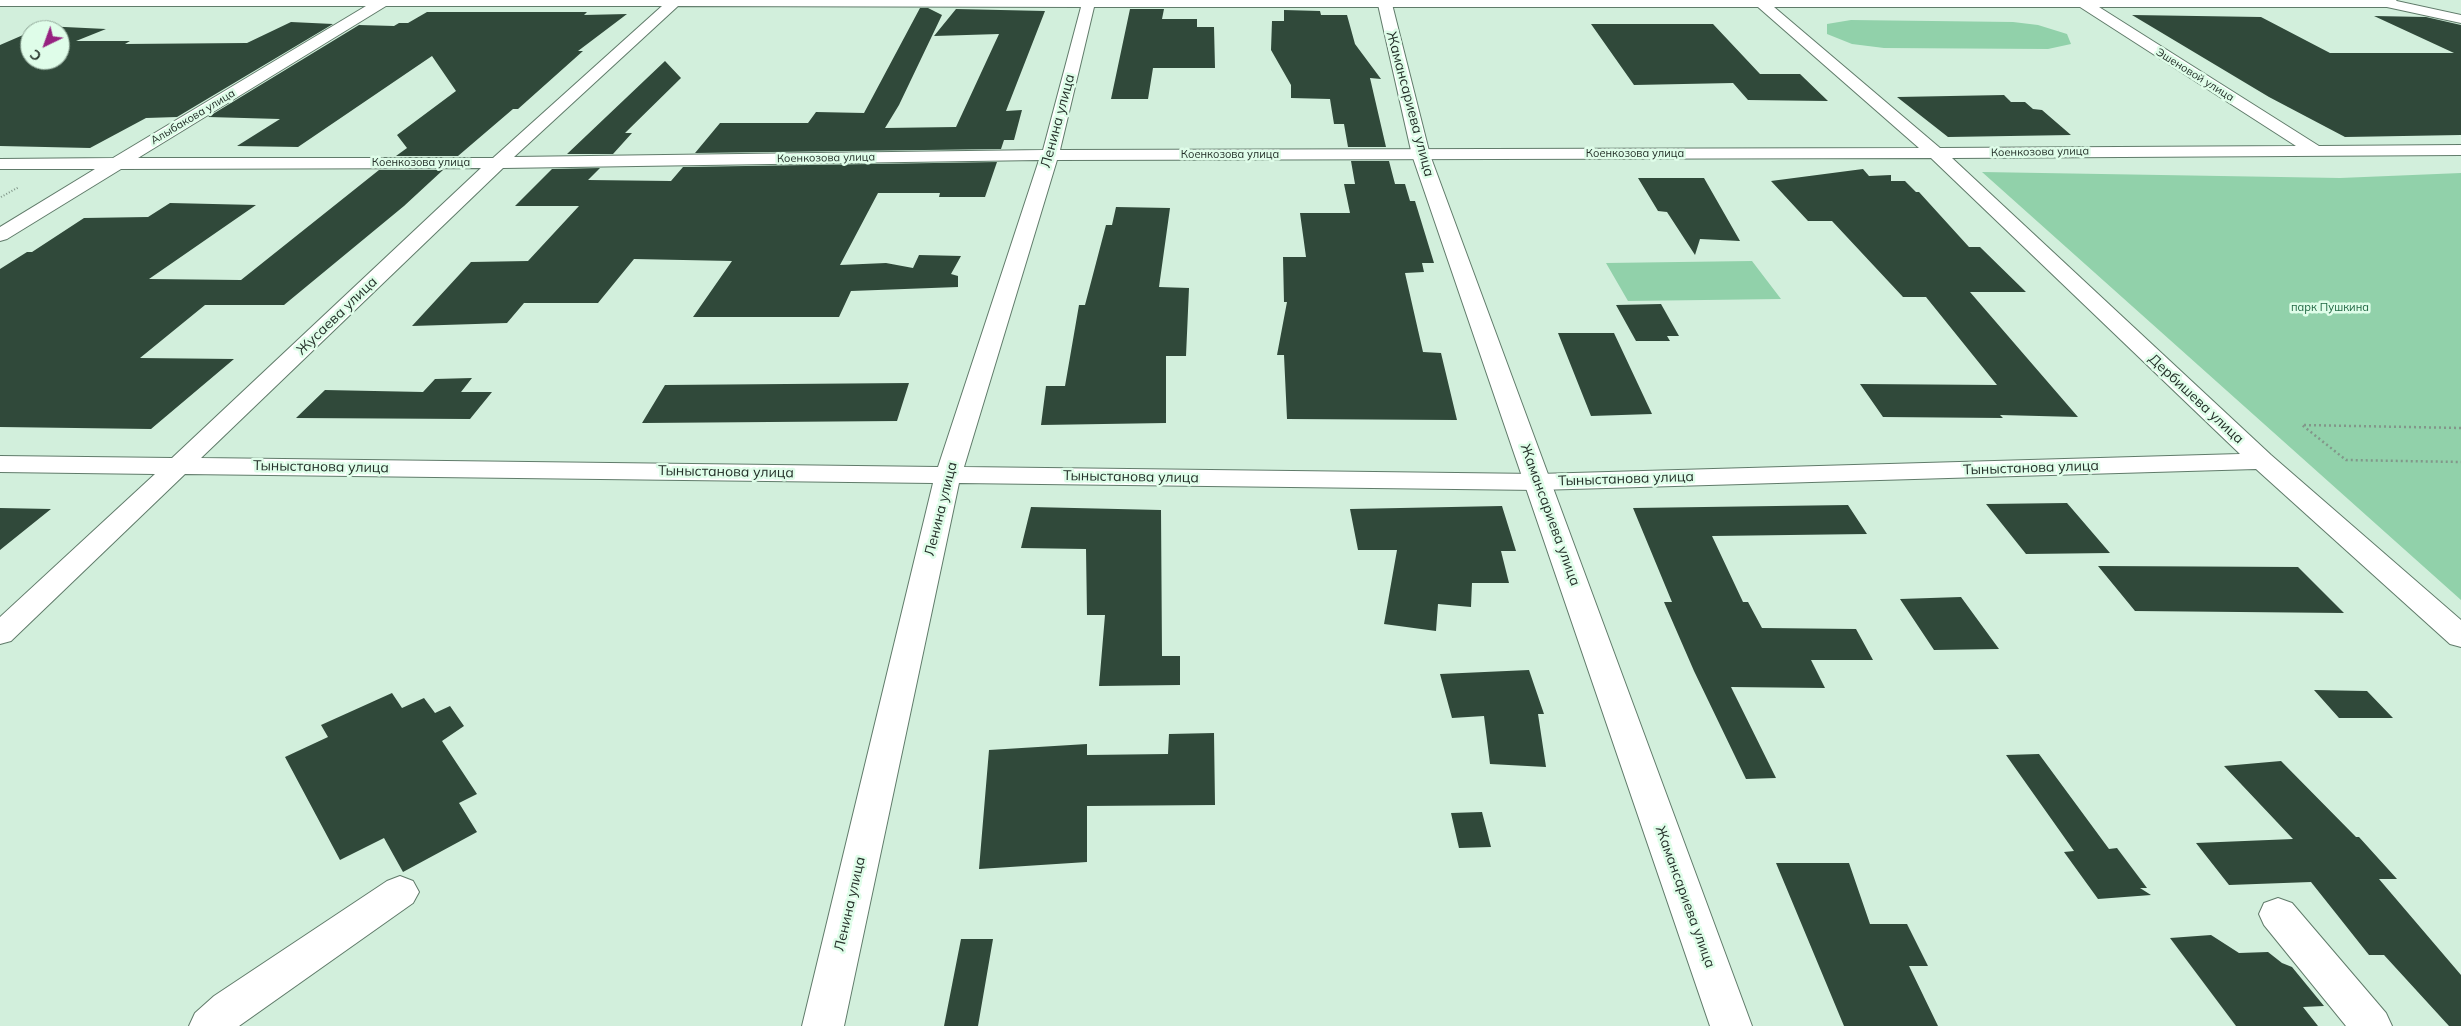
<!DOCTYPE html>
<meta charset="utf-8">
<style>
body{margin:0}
#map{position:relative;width:2461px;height:1026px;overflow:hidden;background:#d2efdc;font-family:Mulish,sans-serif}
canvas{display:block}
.north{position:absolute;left:20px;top:20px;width:50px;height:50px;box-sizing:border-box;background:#dffde9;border:1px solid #94ab9c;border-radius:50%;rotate:222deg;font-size:14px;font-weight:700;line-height:20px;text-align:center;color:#232f28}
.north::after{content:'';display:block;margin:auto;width:18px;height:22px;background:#962280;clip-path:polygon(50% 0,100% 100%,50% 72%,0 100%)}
</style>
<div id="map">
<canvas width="2461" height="1026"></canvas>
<div class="north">С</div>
</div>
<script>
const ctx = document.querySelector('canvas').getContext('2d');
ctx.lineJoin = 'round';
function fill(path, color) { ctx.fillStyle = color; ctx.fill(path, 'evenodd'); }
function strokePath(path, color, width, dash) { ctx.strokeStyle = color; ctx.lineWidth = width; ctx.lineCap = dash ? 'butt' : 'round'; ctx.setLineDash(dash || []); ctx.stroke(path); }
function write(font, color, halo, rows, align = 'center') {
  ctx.font = font + ' Mulish,sans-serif'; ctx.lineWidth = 5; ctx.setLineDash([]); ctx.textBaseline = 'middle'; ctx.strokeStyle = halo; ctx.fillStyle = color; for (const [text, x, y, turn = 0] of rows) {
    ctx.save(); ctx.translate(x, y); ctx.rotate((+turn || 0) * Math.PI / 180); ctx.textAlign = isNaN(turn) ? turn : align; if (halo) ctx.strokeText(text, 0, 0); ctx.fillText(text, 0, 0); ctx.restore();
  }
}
const green = new Path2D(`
 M1851 20 2013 22 2038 25 2067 34 2071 44 2048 49 1884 48 1852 44 1827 34V24Z
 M1982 172 2340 178 2461 173V600Z
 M1752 261 1781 299 1628 301 1606 263Z`);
const building = new Path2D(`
 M920 8H928L942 15 899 105 885 128 956 127 999 34 934 36 956 9 1045 11 1006 111 1022 110 1014 140H1004L1001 149 695 153 720 123H808L816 112 864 113Z
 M1130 9H1164L1162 19H1197V27H1214L1215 68H1153L1148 99H1111Z
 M1284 10 1320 11 1321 15H1347L1355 44 1381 79 1370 78 1386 147H1348L1344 124H1334L1330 99 1291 98V85L1271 50 1272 21H1284Z
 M427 12H587L584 15 627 14 578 51H583L518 109H513L458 156H396L407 148 397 135 456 91 432 56 298 147 237 146 280 119 208 117 359 25 394 26 399 23H408Z
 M2132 15 2261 17 2330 53H2454L2374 16 2426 17 2461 25V135L2345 137 2269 97Z
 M291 22 333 24 177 117 146 118 90 148 0 146V45L30 32V60H60V30H34L44 26 106 29 76 41H130L125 44 247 43Z
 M1591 24H1713L1760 74H1800L1828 101 1748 100 1733 83 1634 85Z
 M665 61 681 78 625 133H632L613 154H567Z
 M2004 95 2011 102H2025L2033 109 2042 110 2071 135 1948 137 1897 97Z
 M1351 161H1389L1395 184H1405L1410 201H1415L1434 263H1422L1424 272 1405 273 1423 352 1441 353 1457 420 1287 419 1284 355H1277L1287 302H1284L1283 257H1306L1300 213H1350L1344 184H1355Z
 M997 162 985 197H939L940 193H878L840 265 886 263 913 268 919 255 961 256 951 274 958 276V287L851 291 839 317H693L732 261 634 259 598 303H524L507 323 412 326 471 262 528 261 579 206H515L552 169 600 168 588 180 671 181 683 167Z
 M1863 169 1869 176 1891 175V181H1905L1916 192H1919L1969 247H1980L2026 292H1970L2078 417 2000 415 2003 418 1883 417 1860 384 1997 385 1926 297H1903L1832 221H1808L1771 181Z
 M379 170H443L404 206 284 305H205L140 358 234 359 151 429 0 427V269L27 252H32L84 218 148 217 170 203 256 205 149 279 241 280Z
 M1638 178H1704L1740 241 1700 239 1695 255 1667 212 1658 211Z
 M1116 207 1170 208 1159 287 1189 288 1186 356H1166V423L1041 425 1046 386H1065L1079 305H1085L1106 225H1112Z
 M1661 304 1679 336H1667L1670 341H1636L1616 305Z
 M1558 333H1614L1652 414 1591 416Z
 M472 378 461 392H492L470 419 296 418 325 390 423 392 435 379Z
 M909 383 897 421 642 423 665 385Z
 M2067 503 2110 553 2026 554 1986 504Z
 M1848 505 1867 534 1712 536 1743 602H1748L1762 628 1856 629 1873 660H1811L1825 688 1731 687 1776 778 1746 779 1694 671 1664 602H1672L1633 508Z
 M1502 506 1516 551H1501L1509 583H1472L1471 607 1438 604 1436 631 1384 624 1397 550H1358L1350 509Z
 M1031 507 1161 510 1162 656H1180V685L1099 686 1105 615H1087L1086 549 1021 548Z
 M0 508 51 509 0 550Z
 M2098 566 2298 567 2344 613 2135 611Z
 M1961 597 1999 649 1934 650 1900 599Z
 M1529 670 1544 714H1538L1546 767 1490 764 1484 716 1452 718 1440 674Z
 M2314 690 2367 691 2393 718H2339Z
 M392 693 402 708 424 698 435 713 450 706 464 726 442 741 477 794 459 803 477 832 403 872 384 838 340 860 285 757 328 737 321 725Z
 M1214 733 1215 805 1087 806V862L979 869 989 750 1087 744V755L1168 754 1169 734Z
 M2039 754 2109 849 2117 848 2147 888H2140L2151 895 2098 899 2064 852 2074 851 2006 755Z
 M2281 761 2356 837H2359L2397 879H2379L2461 975V1026H2449L2384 955H2369L2311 882 2229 885 2196 843 2293 839 2224 766Z
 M1482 812 1491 847 1459 848 1451 813Z
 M1776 863H1849L1870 924H1907L1928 966H1909L1938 1026H1844Z
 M2211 935 2239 953 2268 952 2282 963 2292 967 2324 1006 2303 1007 2318 1026H2236L2170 938Z
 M961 939H993L978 1026H944Z`);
const pathFar1 = new Path2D(`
 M1 197 19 187`);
const path = new Path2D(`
 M2461 428 2302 425 2346 460 2461 462`);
const minor = new Path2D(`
 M0 0H2396L2398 3 2396 6 2391 7H2099L2319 146 2461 145V155L1952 158 2271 455 2461 620V647L2450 644 2256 469 1538 490 959 483 844 1026H802L933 483 185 474 11 641 0 644V617L155 474 0 472V456L172 458 481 168 121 169 7 239 0 241V227L95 169H0V159L113 158 366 6H0ZM386 6H662L493 158H138ZM678 6 1081 7 1043 150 514 157ZM1094 7H1758L1919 148 1060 150ZM1774 7H2080L2296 146 1940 148ZM1931 158 2240 454 1538 474 964 467 1057 160ZM1039 160 938 467 201 458 503 168Z
 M400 876 413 881 419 892 413 903 239 1026H189L195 1013 214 996 387 881Z
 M2278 898 2292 903 2386 1013 2392 1026H2346L2264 925 2259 914 2264 903Z`);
const major = new Path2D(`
 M0 0H12L0 6Z
 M1377 0H1391L1430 155 1752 1026H1710L1412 155Z
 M2366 0H2392L2461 15V23L2373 4Z`);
const farStreetnames = [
 ["Эшеновой улица",2195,75,32],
 ["Алыбакова улица",193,117,-31],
 ["Коенкозова улица",2040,152,-1],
 ["Коенкозова улица",1635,154],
 ["Коенкозова улица",1230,155],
 ["Коенкозова улица",826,158,-1],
 ["Коенкозова улица",421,163]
];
const farParknames = [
 ["парк Пушкина",2330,308]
];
const streetNames = [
 ["Жамансариева улица",1410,104,75],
 ["Ленина улица",1058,121,-75],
 ["Жусаева улица",337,316,-44],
 ["Дербишева улица",2196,399,43],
 ["Тыныстанова улица",321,467,1],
 ["Тыныстанова улица",2031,468,-2],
 ["Тыныстанова улица",726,472,1],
 ["Тыныстанова улица",1131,477,1],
 ["Тыныстанова улица",1626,479,-2],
 ["Ленина улица",941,509,-76],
 ["Жамансариева улица",1550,515,70],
 ["Жамансариева улица",1685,897,70],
 ["Ленина улица",850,904,-77]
];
fill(green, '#91d1aa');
fill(building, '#30493a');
strokePath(minor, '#607b6a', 2);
strokePath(major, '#607b6a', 2);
strokePath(pathFar1, '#82978a', 2, [1, 2]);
strokePath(path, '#82978a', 2.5, [2, 3]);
fill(minor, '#fff');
fill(major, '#fff');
write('11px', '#232f28', '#dffde9', farStreetnames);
write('11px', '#1f6742', '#dffde9', farParknames);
write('14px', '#232f28', '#dffde9', streetNames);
</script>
